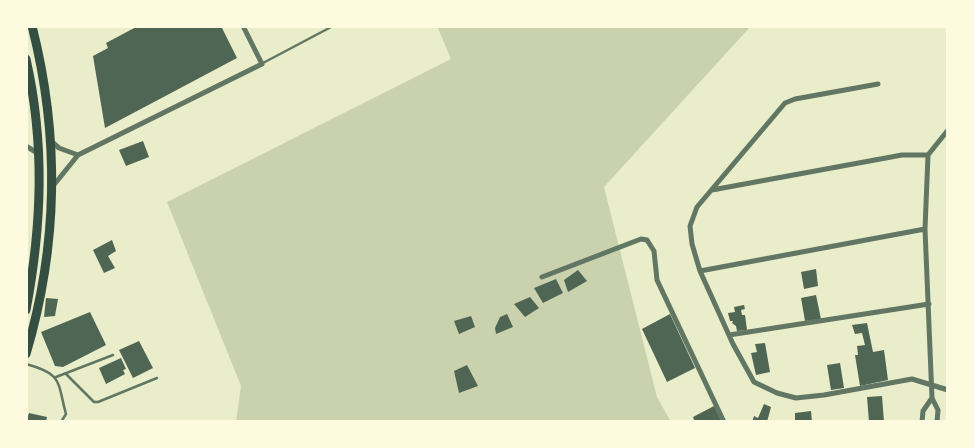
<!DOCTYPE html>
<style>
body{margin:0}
#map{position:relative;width:974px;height:448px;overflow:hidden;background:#e9edc9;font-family:Figtree,sans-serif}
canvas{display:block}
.frame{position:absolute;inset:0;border:28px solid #fefae0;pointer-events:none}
</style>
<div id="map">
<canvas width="974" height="448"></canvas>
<div class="frame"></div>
</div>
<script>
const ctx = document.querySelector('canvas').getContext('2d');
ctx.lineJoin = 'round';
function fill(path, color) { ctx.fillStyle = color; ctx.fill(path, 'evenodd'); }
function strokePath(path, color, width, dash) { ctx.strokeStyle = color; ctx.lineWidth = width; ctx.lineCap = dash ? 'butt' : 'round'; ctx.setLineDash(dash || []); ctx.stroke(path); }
const green = new Path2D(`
 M437 26H751L604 187 657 397 671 422H236L241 386 167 202 451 59Z`);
const building = new Path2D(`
 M138 26H221L237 58 105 128 93 56 108 48 106 43Z
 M143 141 149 157 126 166 119 150Z
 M112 240 116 251 108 256 115 268 104 273 93 250Z
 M816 269 818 286 804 289 801 272Z
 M578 270 587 281 568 292 564 280Z
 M556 279 563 293 543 303 534 288Z
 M816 295 821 319 805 321 801 298Z
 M530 297 539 308 525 317 514 304Z
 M46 298 58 299 55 316 44 317Z
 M744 305 745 309 741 310 742 315H745L747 330 737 331 736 326 732 323 733 321H730L728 313 735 312 734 307Z
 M90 312 106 345 63 367 55 366 41 332Z
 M507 314 513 327 496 334 495 328 500 317Z
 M670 314 695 368 667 382 642 329Z
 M471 316 475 327 459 334 454 321Z
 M867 323 873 352 884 350 888 380 860 386 855 355H858L857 346 865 345 862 333 855 334 852 325Z
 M139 341 153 368 133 378 119 350Z
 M765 343 770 372 756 375 751 353 757 352 755 344Z
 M121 358 126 369 123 370 125 374 106 384 99 368Z
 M840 363 844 388 831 390 827 365Z
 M467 365 478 386 459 393 454 371Z
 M882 396 884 422H869L867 397Z
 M764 404 771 407 767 422H752L754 416 758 418Z
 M714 406 722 422H695L693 417Z
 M811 411 812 422H795V413Z
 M29 413 47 417 46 422H26Z`);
const service = new Path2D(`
 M263 63 333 26
 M26 364C63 374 57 381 66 414L61 422
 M66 374 94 402H98L157 378
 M56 377 113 355`);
const minor = new Path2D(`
 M878 84 795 99 785 103 697 207 690 226 692 244 700 271 733 344 754 382 777 393 796 398 824 395 912 379 948 390
 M51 141 59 148 78 155
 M26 146 39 154
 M53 186 78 155 262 64 243 26
 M712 190 902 155H928
 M700 271 925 229
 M542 277 641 239 647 240 654 251 657 280 724 422
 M729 335 929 304
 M922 422 923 411 932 398
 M937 422 938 410 932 398 925 229 928 155 948 130`);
const trunk = new Path2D(`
 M26 59C45 143 42 225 26 310
 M26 354C58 246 60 136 32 26`);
fill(green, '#cad2ad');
fill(building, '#4f6655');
strokePath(service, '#617663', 2.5);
strokePath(minor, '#617663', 5);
strokePath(trunk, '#344e41', 9);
</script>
